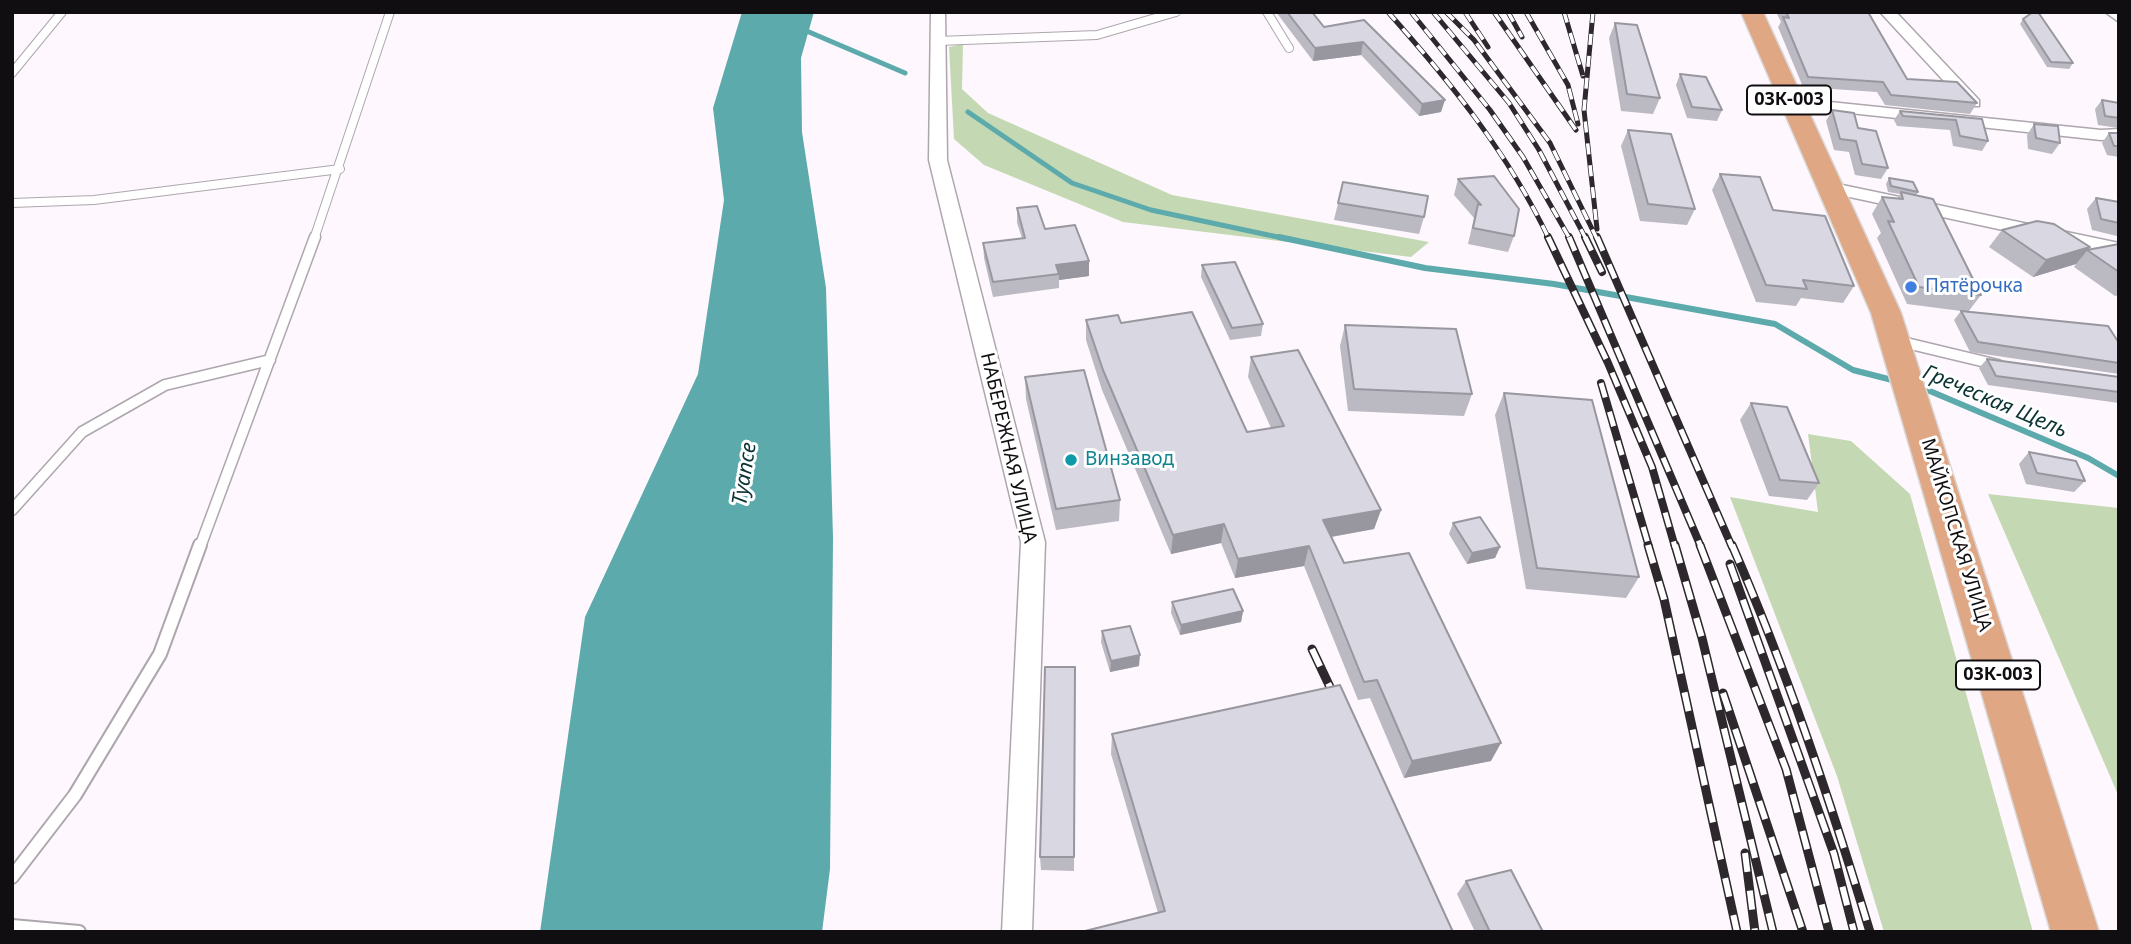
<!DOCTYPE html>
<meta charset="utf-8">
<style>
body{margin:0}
#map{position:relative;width:2131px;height:944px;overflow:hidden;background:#fef7fe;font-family:"Noto Sans",sans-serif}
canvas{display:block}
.frame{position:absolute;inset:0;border:14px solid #110e11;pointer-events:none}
</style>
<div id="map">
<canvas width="2131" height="944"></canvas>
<div class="frame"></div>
</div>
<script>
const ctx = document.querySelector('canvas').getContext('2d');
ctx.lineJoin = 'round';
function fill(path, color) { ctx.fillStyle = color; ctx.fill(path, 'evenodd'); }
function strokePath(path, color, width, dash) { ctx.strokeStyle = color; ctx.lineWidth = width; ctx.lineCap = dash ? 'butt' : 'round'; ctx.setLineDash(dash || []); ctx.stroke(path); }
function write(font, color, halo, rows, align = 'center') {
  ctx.font = font + ' "Noto Sans",sans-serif'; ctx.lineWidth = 6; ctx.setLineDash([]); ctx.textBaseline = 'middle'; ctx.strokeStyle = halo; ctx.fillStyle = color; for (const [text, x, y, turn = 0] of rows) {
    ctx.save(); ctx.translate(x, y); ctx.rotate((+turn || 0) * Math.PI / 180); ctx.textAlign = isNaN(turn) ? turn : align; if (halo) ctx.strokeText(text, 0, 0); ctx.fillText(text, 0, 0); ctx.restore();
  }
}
const green = new Path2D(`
 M963 44 962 89 988 113 1172 195 1429 242 1411 257 1123 222 984 165 954 139 949 47Z
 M1808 434 1851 441 1910 494 2033 932H1884L1837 776 1730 497 1818 512Z
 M1988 494 2119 508V797Z`);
const water = new Path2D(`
 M742 12H814L801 58 802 132 826 288 833 538 830 869 822 932H540L585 617 698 374 724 200 713 108Z`);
const streamFar1 = new Path2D(`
 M802 29 905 73
 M968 112 1072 183 1151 210 1287 239`);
const stream = new Path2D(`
 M1279 237 1425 268 1554 284 1775 324 1853 370 1900 382
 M1918 386 2088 458 2119 476`);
const laneFar2 = new Path2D(`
 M1267 12 1289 48
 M938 41 1097 35 1176 12
 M12 73 62 12
 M12 203 94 200 340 169
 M314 239 390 12`);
const laneFar1 = new Path2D(`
 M1898 341 1998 365
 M12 510 82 432 165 385 270 360
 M200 547 315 237`);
const lane = new Path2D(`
 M12 877 75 795 160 654 200 545
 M12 926 79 932`);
const street = new Path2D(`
 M931 12H945L947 160 1045 542 1032 932H1002L1021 542 929 160Z
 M1880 12H1896L1979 100V106H1967Z
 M2105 12H2119V22Z
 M1791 98 2101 130 2119 129V139L2101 140 1785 106 1783 103Z
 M1828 182 2119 243V255L1822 191 1819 187Z`);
const primary = new Path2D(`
 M1741 12H1763L1901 313 2099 932H2051L1871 313Z`);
const railFar2 = new Path2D(`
 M1388 12C1451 83 1508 153 1549 239
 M1411 12 1490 110 1523 157 1570 239
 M1433 12 1509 103 1539 150 1586 239
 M1446 12 1474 40 1550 143 1597 239
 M1465 12 1488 47
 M1494 12 1576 130
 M1508 12 1522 37
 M1526 12 1568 85 1578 124
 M1564 12 1583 76
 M1593 12 1584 110 1597 229`);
const railFar1 = new Path2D(`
 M1548 237 1608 363 1652 467 1675 547
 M1569 237 1701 547
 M1585 237 1602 272
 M1597 237 1732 547
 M1601 383 1649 547`);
const rail = new Path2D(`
 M1648 545 1664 599 1737 932
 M1675 545 1702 638 1773 932
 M1700 545 1786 769 1829 932
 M1732 545C1787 671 1830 800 1870 932
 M1730 564 1834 854 1854 932
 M1312 649 1338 704
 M1723 693 1803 932
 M1745 853 1755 932`);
const wall = new Path2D(`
 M1276 12H1312L1324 27 1364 20 1441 112 1419 116 1361 55 1313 61Z
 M1776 12H1868L1907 79 1977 103 1970 114 1885 105 1877 92 1803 87 1778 27 1781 22Z
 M2023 19 2073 63 2069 69 2047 67 2020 24Z
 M1615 23 1660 98 1653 114 1621 111 1609 38Z
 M1680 74 1722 110 1717 121 1687 118 1676 85Z
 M2102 100 2119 103V128L2098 125 2095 109Z
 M1832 110 1858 128 1888 168 1881 179 1855 175 1849 152 1834 150 1826 121Z
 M1900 111 1982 119 1988 141 1982 151 1953 146 1950 130 1897 126 1894 120Z
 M2034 124 2060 143 2052 154 2028 149 2027 135Z
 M1628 130 1695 209 1687 225 1640 221 1621 146Z
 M2109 133H2119V157L2107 155 2102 143Z
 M1720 174 1773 210 1854 286 1843 303 1801 298 1796 306 1756 302 1712 190Z
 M1889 178 1918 192 1916 195 1981 295 1968 312 2119 343V374L1970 352 1954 320 1961 311 1907 304 1877 238 1881 233 1872 214 1882 197 1897 199 1900 194 1888 192 1886 184Z
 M1458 179 1514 236 1508 252 1468 244 1474 218 1454 195Z
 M1343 182 1424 217 1419 234 1334 220Z
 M2096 198 2119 202V234L2117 236 2092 230 2087 209Z
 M1017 208 1045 229 1089 276 1059 280V288L993 297 984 258 983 243 1022 238 1017 223Z
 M2002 230 2090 247 2088 250 2119 244V295L2115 296 2074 267 2076 264 2033 277 1989 247Z
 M1202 265 1263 324 1261 336 1230 340 1201 277Z
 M1086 320 1121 323 1247 432 1271 428 1248 377 1251 357 1381 510 1374 529 1332 537 1344 563 1491 761 1404 778 1370 698 1358 700 1304 566 1235 578 1221 543 1171 554 1102 390 1086 340Z
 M1345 325 1472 394 1464 416 1348 411 1340 346Z
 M1987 359 2119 377V403L1988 385 1979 368Z
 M1025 377 1120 500 1119 521 1056 530 1026 399Z
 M1504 393 1639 577 1626 598 1526 589 1495 415Z
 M1751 403 1819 483 1807 500 1769 496 1740 420Z
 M2029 452 2085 481 2074 492 2026 484 2019 464Z
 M1453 523 1500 547 1495 558 1467 564 1449 534Z
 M1172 602 1243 611 1241 622 1180 635 1171 613Z
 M1102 631 1139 666 1110 672 1101 642Z
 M1075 667 1074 871 1041 870 1040 857Z
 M1112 734 1453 932 1158 913 1111 754Z
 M1466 881 1543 932H1475L1457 894Z`);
const shadedWall = new Path2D(`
 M1363 42 1361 55 1313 61 1315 48Z
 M1445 100 1441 112 1419 116 1422 104Z
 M2090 247 2076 264 2033 277 2046 260Z
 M1089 261V276L1059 280V274L1056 265Z
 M1381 510 1374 529 1318 539 1323 520Z
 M1224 524 1221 543 1171 554 1173 535Z
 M1309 546 1304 566 1235 578 1238 559Z
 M1500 547 1495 558 1467 564 1472 553Z
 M1243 611 1241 622 1180 635 1181 625Z
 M1140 655 1139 666 1110 672 1111 661Z
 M1501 743 1491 761 1404 778 1412 761Z`);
const building = new Path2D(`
 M1287 12H1312L1324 27 1364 20 1445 100 1422 104 1363 42 1315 48Z
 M1786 12H1868L1907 79 1957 82 1977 103 1891 95 1883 82 1808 77 1783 17 1789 18Z
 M2033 12H2038L2073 63 2051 62 2023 19Z
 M1615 23 1637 25 1660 98 1627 94Z
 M1680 74 1706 77 1722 110 1692 107Z
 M2102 100 2119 103V118L2105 116Z
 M1832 110 1854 113 1858 128 1876 131 1888 168 1862 164 1856 141 1840 139Z
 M1900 111 1982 119 1988 141 1960 136 1956 120 1903 116Z
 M2034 124 2058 126 2060 143 2036 138Z
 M1628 130 1671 134 1695 209 1648 204Z
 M2109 133H2119V146H2114Z
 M1720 174 1760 177 1773 210 1825 216 1854 286 1803 280 1807 289 1766 285Z
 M1494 176 1519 209 1514 236 1473 228 1478 204 1481 205 1458 179Z
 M1889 178 1913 182 1918 192 1891 186Z
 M1343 182 1428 196 1424 217 1338 203Z
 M1901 192 1933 199 1981 295 1919 287 1888 221 1894 222 1882 197 1903 199Z
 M2096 198 2119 202V223L2101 219Z
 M1037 206 1045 229 1075 225 1089 261 1056 265 1059 274 993 282 983 243 1025 238 1017 208Z
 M2037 221 2054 224 2090 247 2046 260 2002 230Z
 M2119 244V272L2087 250Z
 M1235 262 1263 324 1232 328 1202 265Z
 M1961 311 2108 326 2119 343V363L1978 342Z
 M1192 312 1247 432 1284 426 1251 357 1298 350 1381 510 1323 520 1344 563 1409 553 1501 743 1412 761 1377 680 1364 682 1309 546 1238 559 1224 524 1173 535 1103 370 1086 320 1118 315 1121 323Z
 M1345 325 1456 329 1472 394 1354 389Z
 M1987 359 2119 377V392L1996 376Z
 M1084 370 1120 500 1056 509 1025 377Z
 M1504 393 1592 400 1639 577 1537 568Z
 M1751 403 1787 407 1819 483 1780 480Z
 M2029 452 2076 461 2085 481 2037 473Z
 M1480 517 1500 547 1472 553 1453 523Z
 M1233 589 1243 611 1181 625 1172 602Z
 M1130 626 1140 655 1111 661 1102 631Z
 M1045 667H1075L1074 857H1040Z
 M1340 685 1453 932H1081L1165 911 1112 734Z
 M1511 870 1543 932H1490L1466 881Z`);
const markers = [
 [1911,287,7,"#3f7fe0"],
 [1071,460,7,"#0f9aa8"]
];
const shields = [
 [1789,100,84],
 [1998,675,84]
];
const shieldNames = [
 ["03К-003",1789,100],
 ["03К-003",1998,675]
];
const shopNames = [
 ["Пятёрочка",1925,287]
];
const streetNames = [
 ["НАБЕРЕЖНАЯ УЛИЦА",1008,448,77],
 ["МАЙКОПСКАЯ УЛИЦА",1956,535,73]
];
const cultureNames = [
 ["Винзавод",1085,460]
];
const waterNames = [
 ["Греческая Щель",1995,402,23],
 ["Туапсе",745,474,-81]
];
fill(green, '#c4d9b3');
fill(water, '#5caaab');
strokePath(streamFar1, '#5caaab', 5);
strokePath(stream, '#5caaab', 6);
strokePath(laneFar2, '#aea6ad', 10);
strokePath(laneFar1, '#aea6ad', 13);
strokePath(lane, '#aea6ad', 16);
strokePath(street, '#aea6ad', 3);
strokePath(primary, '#d9d8d9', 3);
strokePath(laneFar2, '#fff', 8);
strokePath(laneFar1, '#fff', 10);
strokePath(lane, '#fff', 12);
fill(street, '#fff');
fill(primary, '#dfa784');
strokePath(railFar2, '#2c282c', 5);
strokePath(railFar1, '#2c282c', 8);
strokePath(rail, '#2c282c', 9);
strokePath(railFar2, '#fff', 3.5, [11]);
strokePath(railFar1, '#fff', 5, [15]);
strokePath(rail, '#fff', 6, [19]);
fill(wall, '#bbb9c2');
fill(shadedWall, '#98969e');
fill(building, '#d9d7e1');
strokePath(building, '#98969e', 2);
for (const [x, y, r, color] of markers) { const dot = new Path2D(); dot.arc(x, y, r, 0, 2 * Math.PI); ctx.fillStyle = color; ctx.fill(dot); strokePath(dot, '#fff', 2.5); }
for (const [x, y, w] of shields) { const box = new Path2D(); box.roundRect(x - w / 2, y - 14.5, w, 29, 5); ctx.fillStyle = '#fff'; ctx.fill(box); strokePath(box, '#110e11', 2); }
write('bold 18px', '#110e11', null, shieldNames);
write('19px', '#366cbe', '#fff', shopNames, 'left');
write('19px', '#110e11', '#fff', streetNames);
write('19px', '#0d838f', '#fff', cultureNames, 'left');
write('italic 21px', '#0b3333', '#fff', waterNames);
</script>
